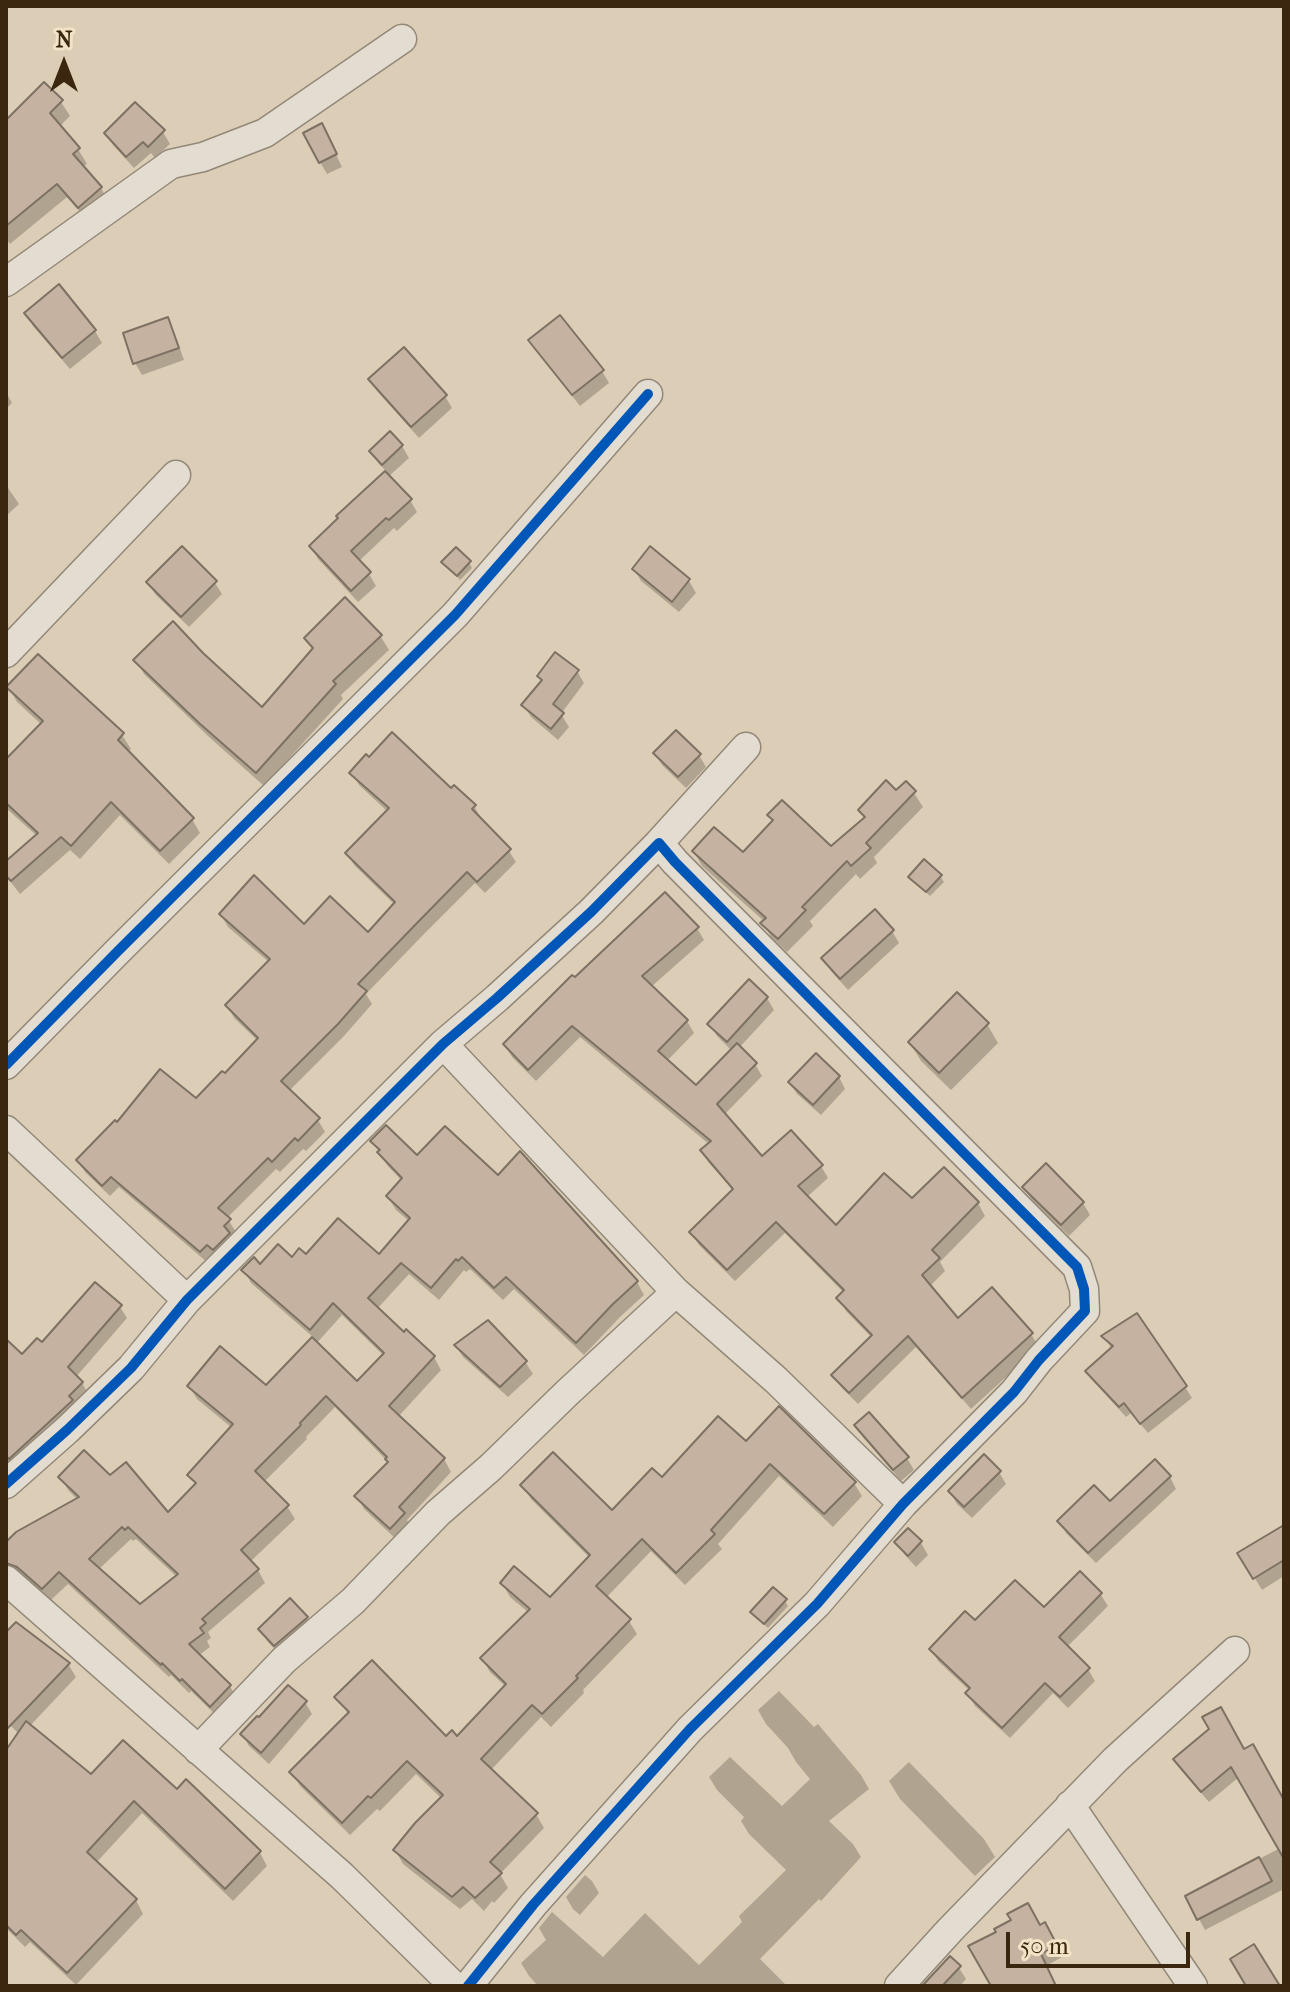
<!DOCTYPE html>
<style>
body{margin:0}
#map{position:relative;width:1290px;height:1992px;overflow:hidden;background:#dcceb6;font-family:"IM FELL French Canon",serif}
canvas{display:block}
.frame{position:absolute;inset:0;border:8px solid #3b260f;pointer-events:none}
.north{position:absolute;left:24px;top:24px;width:80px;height:80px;-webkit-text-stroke:6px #f2e2c6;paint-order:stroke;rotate:0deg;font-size:22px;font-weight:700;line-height:32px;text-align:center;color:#3b260f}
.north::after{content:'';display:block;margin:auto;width:28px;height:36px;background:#3b260f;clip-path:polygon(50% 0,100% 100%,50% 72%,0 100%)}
.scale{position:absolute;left:1006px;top:1932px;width:184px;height:36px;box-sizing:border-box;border:4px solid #3b260f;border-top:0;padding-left:10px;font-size:24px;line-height:28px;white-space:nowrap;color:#3b260f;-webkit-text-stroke:6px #f2e2c6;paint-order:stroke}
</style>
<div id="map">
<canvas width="1290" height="1992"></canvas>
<div class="frame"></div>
<div class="north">N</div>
<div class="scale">50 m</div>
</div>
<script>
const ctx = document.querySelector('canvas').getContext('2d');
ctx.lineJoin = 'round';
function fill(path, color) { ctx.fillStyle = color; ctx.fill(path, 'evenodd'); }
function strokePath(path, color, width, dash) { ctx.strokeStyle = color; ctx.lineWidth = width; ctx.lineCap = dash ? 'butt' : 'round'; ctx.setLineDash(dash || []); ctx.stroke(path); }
const shadow = new Path2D(`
 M61 102 70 116 59 127 78 149 87 164 82 167 101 188 109 203 88 221 67 197 10 244 6 239V123Z
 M163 132 170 144 155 158 151 153 134 168 113 145 106 133Z
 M328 138 342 167 327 174 320 162Z
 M27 314 95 331 102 343 70 369 33 326Z
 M167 320 174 332 184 360 142 375 135 363Z
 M531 341 602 371 609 383 580 406 538 353Z
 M370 379 445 396 452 408 419 438 377 391Z
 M6 392 12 403 6 409Z
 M402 446 409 458 388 477 410 500 417 512 397 531 394 528 358 562 369 574 376 586 358 602 318 559 311 547 340 519 339 516 387 472 379 464 372 452Z
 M6 485 19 504 6 516Z
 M444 562H469L472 568 460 580Z
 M634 569 689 581 696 593 679 612 641 581Z
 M148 582 215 583 222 594 189 627 155 594Z
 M345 600 381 637 389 650 341 695 343 699 264 786 209 737 144 674 136 660 202 654 262 710 313 651 306 638Z
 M577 671 584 683 561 714 569 727 558 740 531 717 524 705 542 682 539 677Z
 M9 688 122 735 131 749 127 753 192 819 200 833 169 864 120 815 80 859 70 850 20 894 6 876V864L37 836 7 809 6 810V761L42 725 17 702Z
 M655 753 699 755 706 767 686 788 662 765Z
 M352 773 451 791 474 806 481 818 479 820 509 851 516 862 485 893 475 883 424 934 366 994 372 1004 344 1036 289 1091 318 1120 325 1132 306 1151 303 1149 280 1172 276 1169 227 1218 236 1232 208 1263 119 1187 110 1196 85 1172 78 1160 196 1101 225 1076 258 1041 234 1018 228 1006 270 963 228 927 221 915 368 934 395 905 354 865 347 853 388 812 359 785Z
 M906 784 914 793 923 807 874 857 877 863 860 879 856 874 810 921 813 926 787 952 771 937 763 923 765 922 702 866 694 852 743 855 774 822 770 816 831 849 865 819 860 810 896 792Z
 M940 876 944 882 930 896 914 882 911 877Z
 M697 928 704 940 651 987 687 1021 694 1033 666 1062 696 1088 732 1051 717 1036 710 1024 767 998 774 1010 739 1048 755 1064 762 1076 724 1115 762 1159 821 1166 828 1178 807 1197 837 1228 912 1201 944 1170 978 1203 985 1216 940 1262 945 1271 929 1287 958 1321 992 1290 1031 1334 1039 1347 971 1409 916 1347 858 1404 841 1387 834 1375 872 1338 846 1311 839 1298 844 1293 785 1233 735 1281 699 1245 691 1232 734 1191 709 1163 702 1151 710 1145 580 1037 536 1081 512 1057 505 1044 575 980Z
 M892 931 899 943 848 990 831 971 824 959Z
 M987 1024 998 1043 951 1090 921 1061 910 1043Z
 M839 1077 845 1089 821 1115 797 1094 790 1083Z
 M372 1141 417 1158 498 1177 637 1282 644 1295 620 1317 584 1355 514 1289 503 1300 470 1269 466 1272 464 1270 439 1300 409 1274 377 1309 434 1357 441 1370 398 1417 444 1459 451 1472 407 1520 411 1527 398 1541 364 1509 357 1496 389 1463 335 1407 306 1437 307 1439 264 1482 287 1506 295 1519 250 1562 258 1570 265 1583 208 1632 211 1638 207 1641 210 1647 198 1656 230 1686 237 1699 219 1718 191 1691 189 1693 171 1675 169 1677 68 1584 50 1601 16 1576 6 1566V1545L78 1500 68 1490 61 1477 110 1478 168 1515 196 1486 190 1475 232 1428 197 1399 189 1386 266 1387 314 1338 251 1283 244 1270 306 1257H379L410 1222 396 1210 388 1197 402 1181 387 1165ZM342 1315 384 1356 357 1384 316 1344ZM131 1539 133 1541 136 1539 177 1577 140 1607 98 1570Z
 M1025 1187 1083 1203 1090 1215 1069 1236 1031 1199Z
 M120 1307 127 1318 76 1377 82 1383 89 1395 6 1479V1342L22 1357 42 1345Z
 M488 1323 526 1363 533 1374 508 1397 463 1357 456 1346Z
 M1104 1337 1185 1387 1192 1398 1148 1433 1131 1413 1126 1417 1094 1382 1088 1371 1112 1349Z
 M856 1426 907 1458 914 1470 901 1481 863 1437Z
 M746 1444 854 1483 862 1496 833 1527 779 1476 718 1544 722 1549 685 1585 651 1551 606 1598 629 1621 637 1634 583 1690 584 1693 551 1727 541 1717 491 1770 536 1814 544 1828 500 1874 508 1888 494 1903 492 1901 484 1911 472 1899 460 1909 403 1864 395 1850 442 1799 416 1774 380 1811 377 1809 350 1835 300 1786 292 1772 349 1715 337 1697 446 1739H458L506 1687 490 1672 482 1658 529 1613 510 1597 502 1583 550 1600 590 1558 531 1499 523 1485 612 1513 662 1480Z
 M999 1472 1006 1484 972 1518 957 1504 950 1492Z
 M1170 1477 1176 1489 1096 1563 1066 1533 1060 1521 1110 1504Z
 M908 1531 921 1543 928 1555 916 1567 904 1554 897 1542Z
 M1284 1542V1576L1262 1590 1240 1554Z
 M1080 1574 1101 1595 1108 1606 1067 1647 1088 1669 1095 1681 1068 1708 1053 1693 1010 1738 975 1706 968 1694 970 1691 938 1661 931 1649 1044 1610Z
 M785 1601 788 1606 768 1628 756 1618 753 1612Z
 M307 1618 313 1630 282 1657 267 1641 261 1629Z
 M6 1635 68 1664 76 1677 29 1727 91 1777 177 1791 187 1782 260 1853 267 1866 233 1901 142 1813 96 1863 136 1900 143 1914 76 1985 30 1942 25 1947 6 1928V1753L19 1734 6 1721Z
 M779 1691 814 1727 818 1724 861 1775 869 1789 829 1821 853 1844 861 1857 821 1901 819 1899 760 1959 787 1986H538L529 1976 521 1963 546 1940 539 1928 552 1912 603 1957 645 1913 699 1965 742 1922 739 1916 786 1870 749 1834 741 1821 744 1817 717 1790 709 1777 730 1757 782 1806 810 1779 796 1762 788 1748 766 1724 758 1710Z
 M305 1702 312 1714 269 1764 249 1746 243 1735Z
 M1243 1751 1282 1800 1284 1799V1889L1205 1930 1187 1897 1280 1848 1239 1777 1209 1802 1182 1771 1176 1760Z
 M909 1762 984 1839 995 1857 975 1876 900 1799 889 1781Z
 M585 1875 592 1881 599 1893 580 1915 573 1909 566 1897Z
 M1044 1925 1062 1957 1046 1966 1054 1986H993L1039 1927Z
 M959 1968 966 1979 960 1986H925Z`);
const building = new Path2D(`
 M44 82 63 100 50 113 80 148 73 154 102 187 78 208 57 184 6 226V120Z
 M135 102 165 130 148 147 143 142 126 157 104 133Z
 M322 123 337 154 319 163 303 133Z
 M59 284 96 330 62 358 24 313Z
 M560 315 604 370 572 395 528 340Z
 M168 317 179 348 133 364 123 333Z
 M404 347 447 395 411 427 368 379Z
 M390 431 403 445 382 465 369 451Z
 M385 471 412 499 389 520 386 518 351 551 371 572 351 591 309 546 338 518 336 516Z
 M182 546 217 581 181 617 146 582Z
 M650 546 690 579 672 602 632 569Z
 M456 547 471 561 457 576 441 562Z
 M345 597 382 635 333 681 336 684 256 773 199 723 133 660 173 621 203 653 262 707 313 648 304 638Z
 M555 652 579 670 553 704 564 713 551 729 521 705 542 680 537 676Z
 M38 654 124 733 118 740 194 818 160 851 111 802 71 846 61 837 11 881 6 876V861L38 833 6 803V759L43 721 6 687Z
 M676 730 701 754 678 777 653 753Z
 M392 732 451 788 454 785 476 805 472 809 511 849 477 882 467 872 418 922 358 984 367 991 338 1024 281 1081 320 1118 298 1141 295 1138 272 1162 268 1158 218 1208 231 1219 224 1226 230 1233 213 1250 207 1245 200 1252 111 1177 102 1186 76 1160 115 1120 117 1122 160 1069 196 1098 222 1071 225 1073 258 1038 225 1005 270 959 219 914 254 875 304 924 330 896 368 932 395 902 345 853 389 808 349 773 366 754 369 757Z
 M886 780 896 790 906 781 916 791 866 843 871 848 851 866 847 861 802 907 806 910 778 939 760 923 766 918 692 851 714 827 743 852 773 820 767 815 782 800 831 846 865 817 858 810Z
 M924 859 942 875 926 892 908 877Z
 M665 892 699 927 642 976 688 1020 658 1051 696 1085 737 1043 757 1063 717 1104 762 1156 791 1130 823 1165 798 1186 836 1225 884 1173 912 1198 944 1167 979 1202 932 1250 940 1258 922 1275 958 1318 992 1287 1033 1333 962 1398 908 1336 849 1393 831 1375 872 1335 836 1298 844 1290 776 1222 727 1270 689 1232 733 1189 700 1150 711 1141 572 1026 528 1070 503 1044 572 975 575 977Z
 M875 909 894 930 840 979 821 958Z
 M749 979 768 997 727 1042 707 1024Z
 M957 992 989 1023 939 1073 908 1042Z
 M816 1053 840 1076 813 1105 788 1082Z
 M386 1125 417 1155 445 1126 498 1175 520 1151 638 1281 613 1304 576 1343 506 1277 494 1288 462 1257 458 1261 456 1259 431 1288 401 1263 368 1298 404 1332 406 1329 435 1356 389 1406 445 1458 399 1507 405 1513 390 1529 354 1496 388 1462 385 1459 387 1457 326 1396 300 1423 301 1425 255 1471 289 1505 241 1550 259 1569 202 1619 206 1623 200 1628 204 1633 189 1644 231 1685 210 1707 182 1679 180 1681 162 1663 161 1665 59 1572 42 1589 17 1567 6 1563V1542L16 1532 79 1497 58 1477 84 1450 110 1475 126 1462 168 1512 196 1483 187 1475 233 1424 187 1386 220 1346 266 1385 312 1337 357 1381 384 1353 333 1303 310 1330 241 1270 254 1257 260 1264 278 1244 292 1257 299 1248 306 1254 338 1218 379 1254 410 1218 386 1196 402 1178 377 1152 380 1150 370 1141ZM122 1527 125 1530 128 1527 178 1574 140 1604 89 1559Z
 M1046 1163 1084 1202 1061 1225 1022 1187Z
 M95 1282 122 1305 68 1367 83 1382 69 1396 73 1400 9 1459 6 1456V1339L22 1354 37 1338 42 1342Z
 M1137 1313 1187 1386 1140 1424 1124 1403 1119 1407 1085 1371 1113 1346 1101 1336Z
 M488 1320 527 1361 500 1387 454 1345Z
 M779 1406 856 1482 824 1514 770 1464 711 1530 715 1534 676 1573 642 1539 596 1586 631 1619 576 1676 578 1678 542 1714 532 1705 481 1759 538 1813 490 1862 502 1873 475 1898 463 1887 452 1897 393 1850 415 1823 443 1795 407 1761 371 1798 368 1796 342 1823 289 1772 349 1712 334 1697 372 1660 446 1736 452 1730 457 1736 506 1684 480 1658 530 1609 500 1583 514 1566 550 1597 590 1555 520 1485 553 1452 612 1510 652 1468 662 1477 718 1416 746 1441Z
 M869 1412 909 1457 893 1470 854 1425Z
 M984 1454 1001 1471 964 1507 948 1491Z
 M1155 1459 1171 1476 1088 1553 1057 1521 1094 1485 1110 1501Z
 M1284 1525V1560L1253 1579 1237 1553Z
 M908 1528 922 1541 908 1556 894 1542Z
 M1080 1571 1102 1593 1059 1637 1090 1668 1060 1697 1045 1683 1002 1728 965 1693 970 1688 929 1649 965 1611 975 1620 1015 1580 1044 1607Z
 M773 1587 787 1599 764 1624 750 1612Z
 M290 1598 308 1617 274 1646 258 1629Z
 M16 1622 70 1663 6 1730V1632Z
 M288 1685 307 1701 261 1753 240 1734 257 1716 259 1717Z
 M1221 1707 1244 1749 1253 1744 1284 1800V1859L1231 1767 1201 1792 1173 1759 1209 1729 1202 1717Z
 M26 1721 91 1774 123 1740 177 1789 186 1779 261 1851 225 1889 134 1801 87 1852 137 1899 67 1973 21 1930 16 1935 6 1925V1750Z
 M1259 1857 1272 1881 1197 1920 1185 1896Z
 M1028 1903 1040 1925 1045 1922 1057 1945 1041 1954 1056 1986H991L968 1946 996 1932 994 1929 1011 1920 1007 1914Z
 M1254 1944 1280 1986H1246L1230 1959Z
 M950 1956 961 1966 942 1986H922Z`);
const minor = new Path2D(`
 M6 282 171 164 203 157 265 133 402 39
 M6 653 176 475
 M659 843 746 747
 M443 1044 676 1292 776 1380 903 1504
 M6 1065 117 952 455 615 648 394
 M6 1130 187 1300
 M6 1484 67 1430 131 1368 187 1300 443 1044 497 998 591 912 659 843 675 862 1077 1267 1084 1289 1085 1311 1039 1360 1014 1392 903 1504 817 1604 690 1729 533 1905 468 1986
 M6 1580 342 1876 454 1986
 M198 1750 284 1660 353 1601 438 1513 491 1467 567 1393 676 1292
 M1070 1805 1193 1986
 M899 1986 950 1930 1115 1760 1235 1651`);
const cycleway = new Path2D(`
 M6 1065 117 952 455 615 648 394
 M6 1484 67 1430 131 1368 187 1300 443 1044 497 998 591 912 659 843 675 862 1077 1267 1084 1289 1085 1311 1039 1360 1014 1392 903 1504 817 1604 690 1729 533 1905 468 1986`);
fill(shadow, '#0003');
fill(building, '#c6b2a1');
strokePath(building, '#7c7162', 2);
strokePath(minor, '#938878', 31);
strokePath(minor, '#e3dcd0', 28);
strokePath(cycleway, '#0057b8', 10);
</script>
